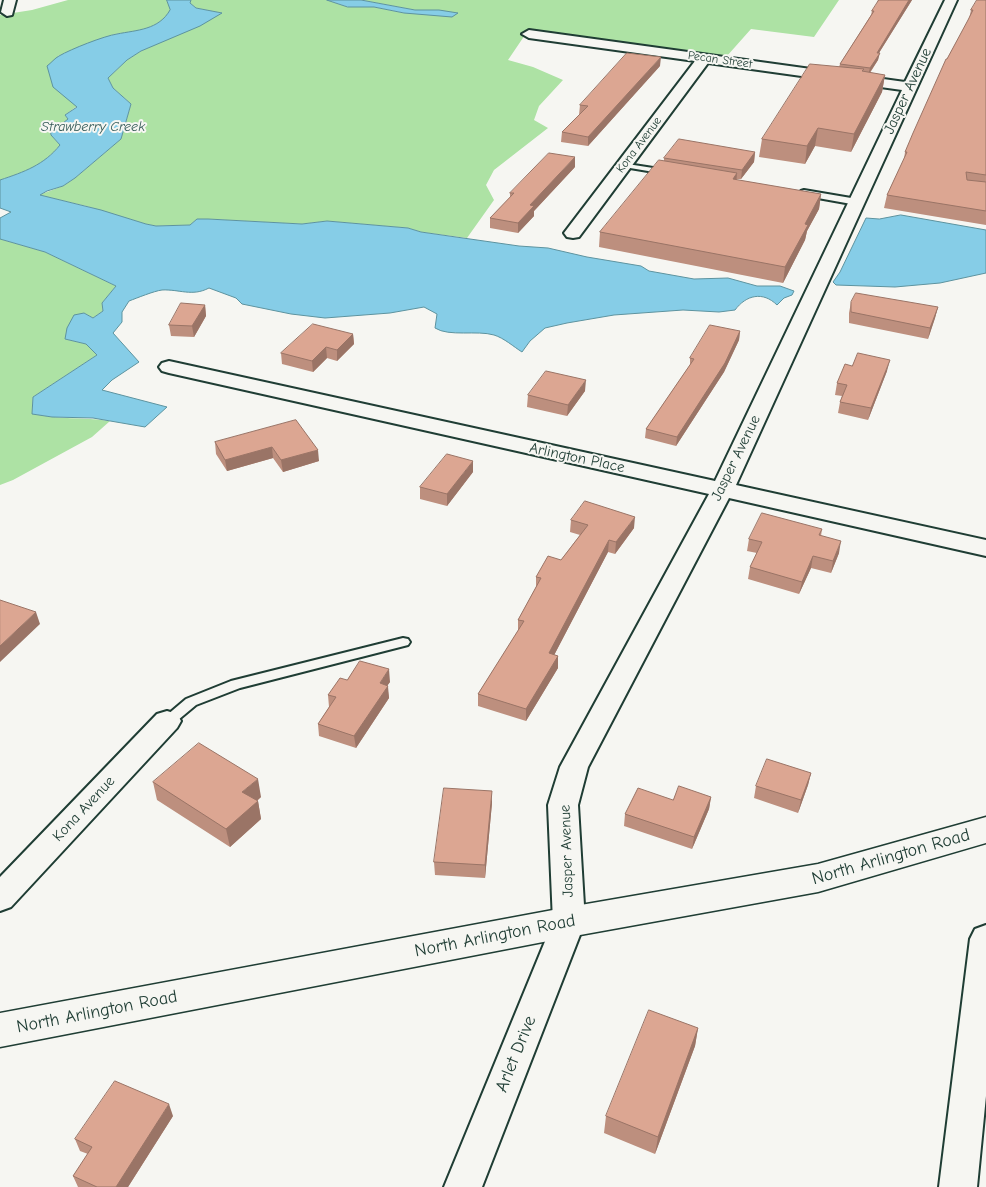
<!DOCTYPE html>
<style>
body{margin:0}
canvas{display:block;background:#f6f6f2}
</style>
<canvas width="986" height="1187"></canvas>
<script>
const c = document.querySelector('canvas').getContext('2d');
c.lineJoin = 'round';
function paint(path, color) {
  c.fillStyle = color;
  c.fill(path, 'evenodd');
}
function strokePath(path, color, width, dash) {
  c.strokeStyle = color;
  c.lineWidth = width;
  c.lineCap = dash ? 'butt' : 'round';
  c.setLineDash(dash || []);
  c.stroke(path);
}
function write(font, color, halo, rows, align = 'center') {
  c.font = font + ' "Comic Neue",sans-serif';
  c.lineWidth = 4;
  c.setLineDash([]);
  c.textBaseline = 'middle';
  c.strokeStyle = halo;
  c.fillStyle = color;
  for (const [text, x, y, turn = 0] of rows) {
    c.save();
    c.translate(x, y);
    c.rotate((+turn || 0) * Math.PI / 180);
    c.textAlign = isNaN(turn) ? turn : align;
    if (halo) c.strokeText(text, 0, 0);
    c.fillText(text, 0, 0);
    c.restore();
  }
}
paint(new Path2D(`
 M68,0H167L171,10L165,19L149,28L131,33L115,34L58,56L73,102L77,106L65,115L68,119L63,123L50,127L51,135L60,145C43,166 25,172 0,180V15L32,10Z
 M191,0H327L348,7H374L404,13L439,10H415L361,0H839L814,37L751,29L727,56L529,29L508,60L533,67L563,80L539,106L534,120L548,128L494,170L486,185L494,200L467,238L421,232L408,228L327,221L302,224L208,219H197L190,225L156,226L146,224L86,206L39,195L63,186L75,178L121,139L131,104L113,88L108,78L127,60L141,51L221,13L196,8L190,3Z
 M0,239L45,252L116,286L102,303L103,311L93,318L84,313L65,339L86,344L97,355L33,397L32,413C57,420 84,417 110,421L92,437L13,480L0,485Z`), '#ade2a4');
const water = new Path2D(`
 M167,0H191L190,3L196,8L222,13L200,26L141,51L127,60L108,78L113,88L131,104L121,139L75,178L63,186L47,191L40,195L101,210L146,224L156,226L190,225L197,219H208L302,224L327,221L408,228L421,232L519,246L548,248L587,257L641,266L649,271L694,279L728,278L757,286H780L794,291L792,295L784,298L777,305C763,291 746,295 735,310L719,312L683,310L614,315L567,323L545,328L530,341L522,352C514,347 504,338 494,335C477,330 449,337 435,328L437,314L424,307L390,313L325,318L291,314L242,304L236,298L209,288C192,297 179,289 162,290C154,291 137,298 129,301L122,312V322L113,333L139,362L112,380L102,390L167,407L145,427L93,418L52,417L32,414L33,397L97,355L86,344L65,339L67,328L74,315L84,313L93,318L103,311L102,303L116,286L45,252L0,239V218L11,212L0,208V180C24,172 44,165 60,145L51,135L50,127L63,123L68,119L65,115L77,107L53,87L47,66C51,63 55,58 59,56C71,49 104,36 117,34C137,30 159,30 170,10Z
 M327,0H361L415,10H439L458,13L452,17L404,13L374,7H348Z
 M901,215L986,230V273L940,283L895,287L836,285L833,282L840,272L866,218L879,219Z`);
paint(water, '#86cde7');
strokePath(water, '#5d939f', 1);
const lane = new Path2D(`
 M621,163L666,170L670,172L666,174L624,167L620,165Z
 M804,190L857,199L861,202L857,205L801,195V191Z
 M403,638L408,639L410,642L408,645L240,688L196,705L172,725H162L160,721L186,699L231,681Z`);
const street = new Path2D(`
 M4,0H16L12,15L7,16L1,12Z
 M945,0H957L736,485L986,540V556L729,498L588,767L578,805L585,922L482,1187H444L553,922L548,805L560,767L709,494L169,373L162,371L159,367L162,363L169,361L715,481L902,90L708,63L579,237L573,238L567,237L564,233L695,61L529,38L522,34L529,30L905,82Z
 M167,711L177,714L181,721L177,728L11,907L0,911V877L157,714Z
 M986,925V1096L977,1187H939L970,939L975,929Z`);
const secondary = new Path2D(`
 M986,817V843L818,892L569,937L0,1047V1013L569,907L818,864Z`);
strokePath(lane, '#1f3d34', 4);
strokePath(street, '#1f3d34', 4);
strokePath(secondary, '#1f3d34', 3);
paint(lane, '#f6f6f2');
paint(street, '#f6f6f2');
paint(secondary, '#f6f6f2');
paint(new Path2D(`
 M878,0H912L879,53L878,60L870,73L885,75L882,92L851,152L815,146L805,164L759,157L762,139L839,67L840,64L871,15L872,11L877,4Z
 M986,0V225L884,208L887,195L904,159L905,152L947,59L969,19L971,10Z
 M660,66L588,146L561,142L562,132L579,115L580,105Z
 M755,152L754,162L741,179H737V180L821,194L819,209L807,231L805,240L783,283L599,247L600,232L664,161V158Z
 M575,167L534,211V216L518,233L490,228V218L510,198V193Z
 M851,302L938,307L935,318L928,339L849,323V313Z
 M205,305L206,316L194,337L171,336L169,325Z
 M740,331L739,340L724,372L676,446L645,438L646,429L690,365V358Z
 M353,334L354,344L337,361L327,358L313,372L282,364L281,353Z
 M852,366L887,371L868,420L838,413L840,402L842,396L835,395L837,383Z
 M585,391L567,416L527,407L528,395Z
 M296,420L319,461L283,472L273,458L227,471L216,454L215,442Z
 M473,472L447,506L420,499V487Z
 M571,520L634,528L615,554L608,552L554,655L558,656V668L526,721L478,706V694L518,631V620L536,587V577L561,560L580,535L570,532Z
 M822,529L821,536L839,553L831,573L811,568L799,594L748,579L750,567L757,553L747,551L749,539Z
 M347,680L390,682L387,685L389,698L356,748L319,736L318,724L329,707L328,695Z
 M811,773L808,785L798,813L754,798L756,786Z
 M153,782L261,797L257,801H258L261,819L230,847L157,800Z
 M711,797L709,809L692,849L624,826L625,814L673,800Z
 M492,803L485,878L435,875L434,862Z
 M698,1028L695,1046L655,1154L604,1133L606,1116Z
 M173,1116L128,1187H78L73,1176L88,1154L80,1151L75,1139Z`), '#bd8f7e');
paint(new Path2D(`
 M909,0H912L877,56L880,53L878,60L868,75L870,68L877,53Z
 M661,57L660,66L588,146V137Z
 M885,75L882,92L851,152L854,134Z
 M818,128L815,146L805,164L807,146Z
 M755,152L754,162L741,179L742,170Z
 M575,157V167L534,211V216L518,233V223L530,205Z
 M737,173L736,187L733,179Z
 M821,194L819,209L807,231L805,240L783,283L785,267L805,224Z
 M205,305L206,316L194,337L192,326Z
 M938,307L935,318L928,339L930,328Z
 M740,331L739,340L724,372L676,446L677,437Z
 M353,334L354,344L337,361V350Z
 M326,347L327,358L313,372L312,361Z
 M890,360L887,371L868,420L871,408Z
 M586,380L585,391L567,416L568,405Z
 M272,447L273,458L227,471L225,460Z
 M318,450L319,461L283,472L281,460Z
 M473,461V472L447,506V494Z
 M635,517L634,528L615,554L616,542Z
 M609,540L608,552L549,665V653Z
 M841,541L839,553L831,573L833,561Z
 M813,556L811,568L799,594L802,582Z
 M36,612L40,624L0,662V646Z
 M558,656V668L526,721V709Z
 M389,669L390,682L381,695L380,683Z
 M388,686L389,698L356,748L354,736Z
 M811,773L808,785L798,813L801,800Z
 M258,779L261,797L246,810L242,792Z
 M492,791V803L485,878V865Z
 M711,797L709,809L692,849L694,837Z
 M258,801L261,819L230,847L226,829Z
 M698,1028L695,1046L655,1154L658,1137Z
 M169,1104L173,1116L128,1187H116Z`), '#9a7466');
const building = new Path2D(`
 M879,0H909L877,53H880L870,68L840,64L874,11H872Z
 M977,0H986V175L966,172L967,180L986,182V211L887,195L907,152H905L913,133L946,59H947L968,20L973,10H971Z
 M627,53L661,57L588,137L562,132L588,106L580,105Z
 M810,64L864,69L862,71L885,75L854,134L818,128L807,146L762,139Z
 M679,139L755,152L742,170L664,158Z
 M549,153L575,157L530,205L534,206L518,223L490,218L514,193H510Z
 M659,160L737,173L733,179L821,194L805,224L808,225L785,267L600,232Z
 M856,293L938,307L930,328L851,312V302Z
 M181,303L205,305L192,326L169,325Z
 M313,324L353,334L337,350L326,347L312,361L281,353Z
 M710,325L740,331L725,363L677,437L646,429L694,359L690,358Z
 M858,353L890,360L871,408L840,402L847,385L837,383L845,364L852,366Z
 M546,371L586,380L568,405L528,395Z
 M296,420L318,450L281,460L272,447L225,460L215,442Z
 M447,454L473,461L447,494L420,487Z
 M585,501L635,517L616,542L609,540L549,653L558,656L526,709L478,694L524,621L518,620L541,578L536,577L548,556L561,560L588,525L571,520Z
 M762,513L822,529L819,535L841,541L833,561L813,556L802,582L750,567L762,542L749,539Z
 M0,600L36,612L0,646Z
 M360,661L389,669L380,683L388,686L354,736L318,724L336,697L328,695L340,678L347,680Z
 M199,743L258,779L242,792L258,801L226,829L153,782Z
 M767,759L811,773L801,800L756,786Z
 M679,786L711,797L694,837L625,814L638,788L673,800Z
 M444,788L492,791L485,865L434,862Z
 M649,1010L698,1028L658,1137L606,1116Z
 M115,1081L169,1104L116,1187H97L73,1176L92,1147L75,1139Z`);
paint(building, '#dca692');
strokePath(building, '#9a7466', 1);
write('12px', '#1f3d34', '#f6f6f2', [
 ["Pecan Street",720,60,8],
 ["Kona Avenue",639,145,-53]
]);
write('italic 14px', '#345a58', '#f6f6f2', [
 ["Strawberry Creek",93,127]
]);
write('15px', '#1f3d34', '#f6f6f2', [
 ["Jasper Avenue",908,91,-65],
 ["Arlington Place",577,458,12],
 ["Jasper Avenue",736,458,-64],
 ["Kona Avenue",84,809,-47],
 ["Jasper Avenue",567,851,-92]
]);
write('18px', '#1f3d34', '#f6f6f2', [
 ["North Arlington Road",891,857,-16],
 ["North Arlington Road",495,936,-11],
 ["North Arlington Road",97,1012,-11],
 ["Arlet Drive",516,1054,-68]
]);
</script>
